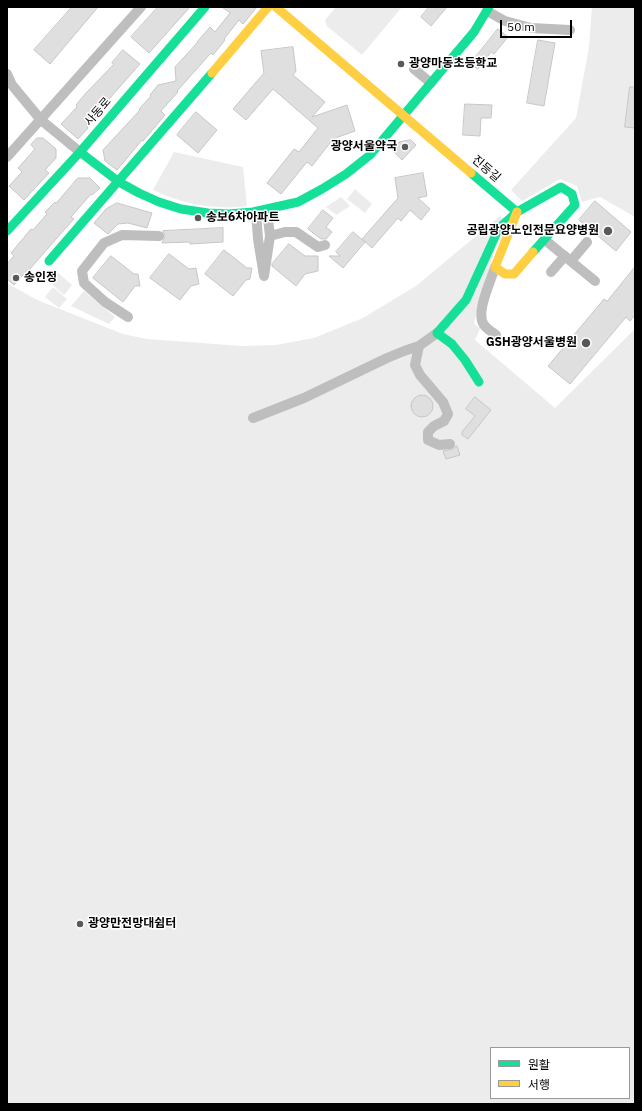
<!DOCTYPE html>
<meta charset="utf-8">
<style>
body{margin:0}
#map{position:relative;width:642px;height:1111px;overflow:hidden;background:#fff;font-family:"IBM Plex Sans","Noto Sans KR",sans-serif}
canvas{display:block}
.frame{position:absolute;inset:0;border:8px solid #000;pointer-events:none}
.legend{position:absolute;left:490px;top:1047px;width:140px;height:52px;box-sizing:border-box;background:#fff;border:1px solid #999;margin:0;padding:5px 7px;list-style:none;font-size:12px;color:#000}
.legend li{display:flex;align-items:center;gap:8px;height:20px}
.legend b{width:20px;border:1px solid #999}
.scale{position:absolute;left:500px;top:20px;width:72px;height:18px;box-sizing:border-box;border:2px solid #000;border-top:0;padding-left:5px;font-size:12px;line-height:14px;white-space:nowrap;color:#000;-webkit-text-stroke:3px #fff;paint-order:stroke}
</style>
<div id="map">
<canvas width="642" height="1111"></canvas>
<div class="frame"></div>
<ul class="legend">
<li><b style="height:5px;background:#16e098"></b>원활</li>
<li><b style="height:5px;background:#ffcf43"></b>서행</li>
</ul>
<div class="scale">50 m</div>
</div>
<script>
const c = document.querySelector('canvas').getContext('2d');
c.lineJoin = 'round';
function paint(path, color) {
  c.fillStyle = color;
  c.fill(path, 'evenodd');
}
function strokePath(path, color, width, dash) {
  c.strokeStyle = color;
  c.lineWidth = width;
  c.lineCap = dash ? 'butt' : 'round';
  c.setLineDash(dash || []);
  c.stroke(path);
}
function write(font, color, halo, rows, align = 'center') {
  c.font = font + ' "IBM Plex Sans","Noto Sans KR",sans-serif';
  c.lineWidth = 3;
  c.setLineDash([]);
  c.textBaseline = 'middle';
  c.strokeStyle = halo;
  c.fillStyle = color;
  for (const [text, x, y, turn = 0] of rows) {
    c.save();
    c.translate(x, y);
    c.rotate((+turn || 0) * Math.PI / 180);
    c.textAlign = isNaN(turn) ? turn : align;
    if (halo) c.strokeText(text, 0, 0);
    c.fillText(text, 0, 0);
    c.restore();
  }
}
paint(new Path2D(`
 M336,7H402L362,55L327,26L325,20Z
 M592,7H635V217L600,197L582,202L577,186L560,179L522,201L511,190L576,118L589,47Z
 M174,152L243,167L247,206C238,207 228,208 219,207C196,206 174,200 153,190Z
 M355,189L372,204L365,213L347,199Z
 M341,197L350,206L336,215L326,207Z
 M500,216L503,219L474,323L480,329L475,340L555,408L635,329V1104H7V283L37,300L123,334L147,339L242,346L276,345L314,338L363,318L416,286ZM491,1048H629V1098H491Z
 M56,271L72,285L64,295L48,281Z
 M53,287L67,299L59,308L45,297Z
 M84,291L115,317L109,324L71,306Z`), '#ececec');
const building = new Path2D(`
 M72,7H98L50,64L34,50Z
 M158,7H190L149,53L131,37Z
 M222,7H257L243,24L239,20L224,39L225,40L213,55L211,53L177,91L178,92L161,111L165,115L143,141L142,140L117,170L105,161L103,150L140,110L139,109L151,96L150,95L158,85L176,81L175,67L198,42H197L210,27L215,32L230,13Z
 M429,7H447L431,26L421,17Z
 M498,29L508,37L494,54L491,52L478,69L470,64Z
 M538,40L555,43L544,106L527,103Z
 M293,47L296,71L293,75L325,102L312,117L347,105L355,131L333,139L312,166L307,162L281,194L267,183L294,149L299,152L318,128L273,89L246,120L233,109L264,73L261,51Z
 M123,50L140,64L102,107L104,109L87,127L88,128L78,139L61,124L77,107L76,105L86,93L114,64L112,63Z
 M630,87H635V128L625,127Z
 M465,104L492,105L491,118H481L480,136L463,135Z
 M196,112L217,130L198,153L177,135Z
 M37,138H43L56,149V158L45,170L49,173L24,200L9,186L22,172L18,168L35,149L31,145Z
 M411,140L416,145L402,160L392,150L399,142Z
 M423,173L427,196L418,198L430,209L421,220L410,210L401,221L398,218L372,248L362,239L398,198L395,178Z
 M78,178H90L100,188L92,195L91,194L71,217L74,219L64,230L29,270L28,269L14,285L7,279V264L14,256L11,253L31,229L33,230L47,214L45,212L55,202L56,203Z
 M595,201L631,232L616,251L579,220Z
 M117,203L152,213L147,228L128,223L118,224L108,234L94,223L106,209Z
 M323,210L333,218L326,227L332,232L326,239H321L308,229Z
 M223,228V242L190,244V242L162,243L165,236L163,231Z
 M353,232L365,242L343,268L329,256H340L336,252Z
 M289,244L305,256H318V271L305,274L296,286L272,266V264Z
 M224,250L247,268H252L250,279L246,280L233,296L205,274Z
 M169,254L189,269L196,268L199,284L191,286L180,300L150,278Z
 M111,256L134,274H138L140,286H135L123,302L93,278Z
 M635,267V315L630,321L626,317L570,384L548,366L604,299L607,301Z
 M411 406a11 11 0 1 1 22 0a11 11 0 1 1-22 0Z
 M475,397L491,410L468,439L462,435V432L475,416L466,409Z
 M456,446H457L460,455L446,459L443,451L453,449Z`);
paint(building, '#dfdfdf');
strokePath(building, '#c7c7c7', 1);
strokePath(new Path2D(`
 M487,11L505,21L531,28L570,30
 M414,69L431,83
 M7,74L12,85L41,120L80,152
 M7,157L141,7
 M256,212L258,239L264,276L270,236L267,210
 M270,236L285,232H296L318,247L325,245
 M545,240L595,281
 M571,261L587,242
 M495,267C491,281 475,313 484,325C487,329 492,332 496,335
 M551,272L565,256
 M128,317L105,302L84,283L82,271L104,243L122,235L159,236
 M419,346L415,365L420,375L443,402L448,414L444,421L434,426L428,432V440L439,445L450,444
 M253,418L304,398L387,358L404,351L419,346L437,333`), '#bebebe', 10);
strokePath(new Path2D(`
 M80,152L119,182L139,193L159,202L181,209L208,213L228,214L253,212L298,202L322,189L346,174L370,155L474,32L489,7
 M471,173L517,212
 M7,231L80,152L205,7
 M49,261L212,73
 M479,382L465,360L452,344L437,333L466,300L499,228L517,212L561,187L572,194L575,205L533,252`), '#16e098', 9);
strokePath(new Path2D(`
 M276,7L471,173
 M212,73L268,7
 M517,212L495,267L505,274H514L533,252`), '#ffcf43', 9);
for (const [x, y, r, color] of [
 [401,64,4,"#595959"],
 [405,147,4,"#595959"],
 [198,218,4,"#595959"],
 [608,231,5,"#595959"],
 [16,278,4,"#595959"],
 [586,343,5,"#595959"],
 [80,924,4,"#595959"]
]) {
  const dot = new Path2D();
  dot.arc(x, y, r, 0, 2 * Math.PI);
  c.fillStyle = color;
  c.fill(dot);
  strokePath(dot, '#fff', 1.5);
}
write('bold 12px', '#000', '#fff', [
 ["광양마동초등학교",409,64],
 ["광양서울약국",397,147,"right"],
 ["송보6차아파트",206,218],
 ["공립광양노인전문요양병원",599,231,"right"],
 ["송인정",24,278],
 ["GSH광양서울병원",577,343,"right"],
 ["광양만전망대쉼터",88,924]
], 'left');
write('12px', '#000', '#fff', [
 ["사동로",98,112,-49],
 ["진등길",486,169,41]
]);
</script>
